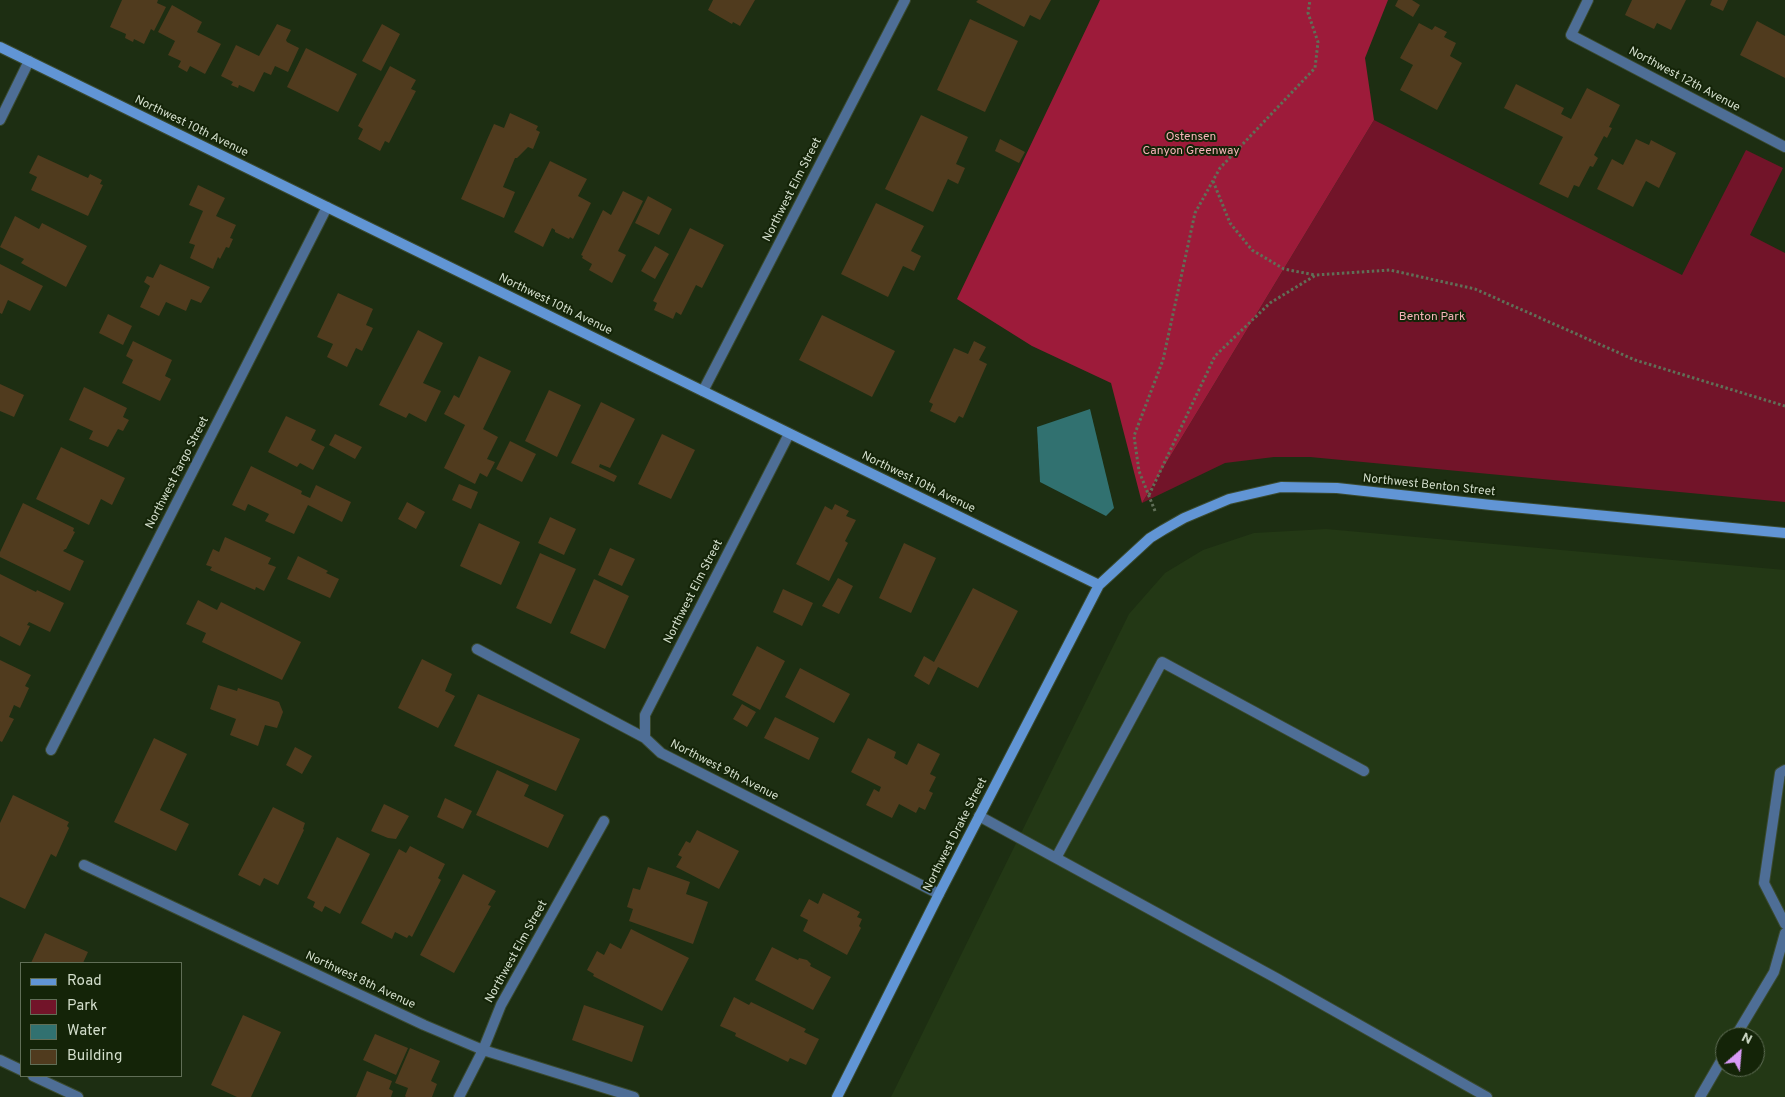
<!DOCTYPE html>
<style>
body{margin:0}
#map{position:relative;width:1785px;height:1097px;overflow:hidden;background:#1d2e12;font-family:Overpass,sans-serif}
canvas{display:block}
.legend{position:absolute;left:20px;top:962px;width:162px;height:115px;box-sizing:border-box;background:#142408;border:1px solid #606e56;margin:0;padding:6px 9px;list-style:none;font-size:15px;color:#d3decc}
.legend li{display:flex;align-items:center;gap:10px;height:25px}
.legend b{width:25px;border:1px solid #606e56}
.north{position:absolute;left:1715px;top:1027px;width:50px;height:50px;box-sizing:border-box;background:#142408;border:1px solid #606e56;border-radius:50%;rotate:27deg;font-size:14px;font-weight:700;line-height:20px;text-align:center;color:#d3decc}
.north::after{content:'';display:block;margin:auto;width:18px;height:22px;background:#d99af7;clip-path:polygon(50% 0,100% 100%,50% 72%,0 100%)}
</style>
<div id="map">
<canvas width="1785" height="1097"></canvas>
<ul class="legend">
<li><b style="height:6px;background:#6195d5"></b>Road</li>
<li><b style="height:14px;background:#721429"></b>Park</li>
<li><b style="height:14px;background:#317170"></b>Water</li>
<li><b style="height:14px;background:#503b1e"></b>Building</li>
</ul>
<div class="north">N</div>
</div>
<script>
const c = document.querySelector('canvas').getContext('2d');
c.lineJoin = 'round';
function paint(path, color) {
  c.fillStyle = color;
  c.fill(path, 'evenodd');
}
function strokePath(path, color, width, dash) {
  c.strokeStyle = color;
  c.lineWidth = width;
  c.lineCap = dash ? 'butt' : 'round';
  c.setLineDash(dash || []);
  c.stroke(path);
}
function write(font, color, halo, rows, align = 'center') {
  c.font = font + ' Overpass,sans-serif';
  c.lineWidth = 4;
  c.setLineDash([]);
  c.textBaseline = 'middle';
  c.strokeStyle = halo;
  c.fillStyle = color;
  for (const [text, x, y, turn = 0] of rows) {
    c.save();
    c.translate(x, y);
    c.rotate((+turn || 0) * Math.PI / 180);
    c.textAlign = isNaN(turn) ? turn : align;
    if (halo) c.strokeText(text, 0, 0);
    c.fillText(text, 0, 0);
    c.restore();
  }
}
paint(new Path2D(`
 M1326,529L1785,570V1097H891L1129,614L1165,573L1203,550L1254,533ZM1725,1037H1755V1067H1725Z`), '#233815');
paint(new Path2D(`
 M1374,120L1682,275L1746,150L1783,168L1750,235L1785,253V502L1310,457H1274L1225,463L1142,503Z`), '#721429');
paint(new Path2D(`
 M1100,0H1388L1365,58L1374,120L1142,503L1111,383L1032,346L957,299Z`), '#9d1b3a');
paint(new Path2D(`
 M1090,409L1114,508L1106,516L1040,482L1037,427Z`), '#317170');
paint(new Path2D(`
 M122,0H158L157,3L166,7L154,31L151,29L144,44L134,39L133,42L125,38L126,34L110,27Z
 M713,0H755L740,26L733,22L732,24L708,10Z
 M978,0H1051L1040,20L1030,15L1024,27L976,2Z
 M1398,0H1412L1420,5L1413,17L1395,6Z
 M1632,0H1686L1671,30L1657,23L1654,29L1625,15Z
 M1712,0H1728L1723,11L1710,5Z
 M172,5L202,22L197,32L221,44L205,74L190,66L187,72L178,67L181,61L168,55L175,41L158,32Z
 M970,19L1018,41L985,112L937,90Z
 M1757,21L1785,36V78L1740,55Z
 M1419,23L1432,30L1435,26L1447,32L1444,37L1456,43L1450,56L1462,63L1437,110L1400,90L1413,65L1400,58Z
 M277,24L291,30L286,40L287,42L299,48L288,72L275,66L271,75L264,72L254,92L239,85L238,88L231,85L233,82L221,76L236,45L259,56Z
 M382,24L400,34L381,71L362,61Z
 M306,48L357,74L338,112L287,87Z
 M390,66L416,80L411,89L416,91L389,143L385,141L380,151L358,139L363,129L358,126Z
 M1516,84L1564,108L1561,114L1571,119L1587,88L1620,105L1609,127L1612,128L1607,138L1604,136L1594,155L1598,158L1593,167L1590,166L1579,187L1574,185L1568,198L1539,184L1563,137L1504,108Z
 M510,113L538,126L536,130L540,132L533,149L528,147L517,158H515L503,187L515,192L504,218L461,199L494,124L504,128Z
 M921,115L968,137L956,164L965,168L958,184L948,179L933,212L885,189Z
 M1000,139L1025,152L1019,163L995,151Z
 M1636,139L1649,145L1651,140L1676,153L1659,188L1646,181L1633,207L1597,189L1612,159L1623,165Z
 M38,155L88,178L90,174L102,180L100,184L103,185L88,216L31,190L37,177L29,173Z
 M550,161L587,179L578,196L591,203L573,239L570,237L569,239L555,232V230L552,228L543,247L514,232Z
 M198,185L225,198L216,216L236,225L230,238L233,239L229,248L226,247L220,259L218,257L213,269L190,258L195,245L189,243L203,211L189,205Z
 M623,191L643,201L618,251L626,255L612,283L589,270L592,264L582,258L583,256L581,255L603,210L611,215Z
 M648,196L672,209L659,235L635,223Z
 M876,203L924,226L911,251L921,256L914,271L903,266L888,297L841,274Z
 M15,216L39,229L42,223L87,246L66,287L21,263L24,259L0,247Z
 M690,228L724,245L702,288L696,285L681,315L676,312L673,319L654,310L657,303L653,301Z
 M655,246L669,254L655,279L641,271Z
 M0,264L43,286L30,311L8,300L2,314L0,313Z
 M160,264L210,287L201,303L191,299L186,311L166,302L159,316L140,307L150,286L144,282L147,276L153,278Z
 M338,293L373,309L366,325L373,328L362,351L356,348L347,367L327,357L333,344L317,337Z
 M108,314L132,326L123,345L99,333Z
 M822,315L895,351L872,397L799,360Z
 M418,330L443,343L423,383L441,391L426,422L409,413L406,418L379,405Z
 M133,341L172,360L165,376L171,379L160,401L122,383L133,360L126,356Z
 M974,341L986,347L979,360L987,364L963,418L959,416L955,423L930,411L933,404L929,402L954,348L968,354Z
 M479,356L511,371L483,429L498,437L487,459L495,462L487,477L480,473L475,484L444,468L465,425L444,414L454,395L459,398Z
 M0,384L24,395L14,417L0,411Z
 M84,387L127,408L123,417L129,420L123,431L118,429L108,447L89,439L93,431L69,420Z
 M549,390L581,405L557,457L525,441Z
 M601,402L635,419L610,468L600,464L599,467L617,476L614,482L571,463Z
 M286,416L316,430L311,440L325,447L313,470L300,463L297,467L268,452Z
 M335,434L362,447L355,459L329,445Z
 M662,434L695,450L671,499L638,484Z
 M510,441L536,454L522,482L496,469Z
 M61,447L125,478L112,505L101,499L89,525L36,499Z
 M251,466L302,491L301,494L310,498L316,485L351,502L342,522L308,505L294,534L265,521L269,514L248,504L245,511L232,505Z
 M459,484L478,492L471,509L452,500Z
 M407,502L425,512L416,529L398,519Z
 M23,503L74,528L73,531L75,532L66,549H65L63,551L84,561L70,591L0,557V552Z
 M835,504L849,511L846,516L856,520L845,541L848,543L829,581L796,564L825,506L832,510Z
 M550,517L576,529L564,555L538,543Z
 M479,523L520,542L501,585L460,566Z
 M225,537L271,558L268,564L276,567L264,591L256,587L255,590L210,570L212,567L206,565L213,549L219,552Z
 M904,543L936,558L911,613L879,598Z
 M610,548L635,559L622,586L598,575Z
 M540,553L576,569L551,624L516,608Z
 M298,556L328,571L326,573L339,579L330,598L287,579Z
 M0,574L36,592L37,590L64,603L50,632L29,622L27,625L30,626L20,646L0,636Z
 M838,578L853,586L839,614L822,606Z
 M594,579L629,596L605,649L570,633Z
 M973,588L1018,611L978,688L938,667L929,685L914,676L924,656L934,662Z
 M783,589L813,603L802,626L773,612Z
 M198,600L217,610L221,602L301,642L282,680L202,642L206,633L186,624Z
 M757,646L785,661L760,710L732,695Z
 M422,659L452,674L445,691L455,696L438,728L398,708Z
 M0,660L31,675L25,686L29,688L20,708L14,705L9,717L14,719L2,742L0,741Z
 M800,668L850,694L834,723L785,697Z
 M218,685L237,691L238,688L279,702L283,712L277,728L265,725L258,746L230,735L236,719L210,709Z
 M478,694L580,739L556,791L454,746Z
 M742,704L756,712L747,727L733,719Z
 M775,717L819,738L809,760L764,738Z
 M154,738L187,754L160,810L189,824L176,851L114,822Z
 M868,738L896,752L894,758L907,765L918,743L940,754L930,774L936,777L929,791L933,793L925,810L919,807L916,813L899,804L892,818L866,805L874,789L879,792L881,787L851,772Z
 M295,747L312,756L302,774L286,765Z
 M497,770L529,785L524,796L564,815L548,848L476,815Z
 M13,795L69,822L67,826L69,828L56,857L51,854L25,909L0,897V823Z
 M445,798L472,811L463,829L437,817Z
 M384,804L409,816L396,839L388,838L371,831Z
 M273,807L305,823L303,829L304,830L278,885L264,878L260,886L238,875Z
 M697,830L739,851L719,889L676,867L682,857L678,855L686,841L690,843Z
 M337,837L370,854L340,914L325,906L322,912L313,907L315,902L307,898Z
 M410,846L445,864L438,878L441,880L412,937L409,935L407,938L395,932L392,939L361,923L399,849L406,853Z
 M648,867L690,882L686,894L708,902L693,944L629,921L633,909L627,907L633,888L640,890Z
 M463,874L496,891L488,905L491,906L454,973L420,955Z
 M823,893L860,912L857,917L862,919L859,926L861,928L847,955L803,931L808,920L800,916L809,899L818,904Z
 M631,929L689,958L662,1011L593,976L594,974L587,970L597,951L604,955L610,943L621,949Z
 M45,933L88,952L83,963H31Z
 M772,947L798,960L799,958L807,960L811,964L810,966L831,977L813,1010L755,980Z
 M734,997L749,1005L751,1002L806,1029L804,1032L819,1039L806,1065L790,1058L788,1062L735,1036L736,1033L720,1026Z
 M584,1005L644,1026L632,1062L572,1040Z
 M243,1015L281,1032L251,1097H237L211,1085Z
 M375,1034L408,1048L396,1075L363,1060Z
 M410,1048L440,1061L431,1081L437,1084L432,1097H406L405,1096L408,1088L395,1083Z
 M367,1071L392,1081L389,1089L393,1091L391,1097H356Z`), '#503b1e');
const lane = new Path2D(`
 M1785,770L1780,773L1764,883L1785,924
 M979,816L1056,858L1162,662L1364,771
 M1056,858L1276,978L1487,1097
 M1735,1037L1774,972L1785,933
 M1700,1097L1725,1054`);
const street = new Path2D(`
 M1588,0L1571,35L1785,147
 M0,120L29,61
 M703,391L905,0
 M477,649L645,738L661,753L939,894
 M645,738V715L789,434
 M51,750L327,207
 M84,865L424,1025L483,1050L634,1097
 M0,1060L21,1070
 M33,1076L78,1097
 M459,1097L483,1050L501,1005L604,821`);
const secondary = new Path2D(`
 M0,47L1099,585
 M837,1097L939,894L1099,585L1150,538L1163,530L1184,518L1229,499L1281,487L1337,488L1491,505L1785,533`);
strokePath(lane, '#3a4a30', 12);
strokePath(street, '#3a4a30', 12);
strokePath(secondary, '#3a4a30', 12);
strokePath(new Path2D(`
 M1213,181L1230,223L1252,250L1284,269L1315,275
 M1149,495L1215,356L1270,303L1316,275L1390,270L1475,289L1635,360L1785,406
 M1155,511L1139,471L1134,436L1163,360L1195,213L1220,168L1315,68L1318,42L1308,13L1310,0`), '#606f57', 3, [2.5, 2.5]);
strokePath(lane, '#4e6e96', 10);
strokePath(street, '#4e6e96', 10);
strokePath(secondary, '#6195d5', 10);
write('12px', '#d3decc', '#142408', [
 ["Northwest 12th Avenue",1684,80,28],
 ["Northwest 10th Avenue",191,127,26],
 ["Northwest Elm Street",793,190,-63],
 ["Northwest 10th Avenue",555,305,26],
 ["Northwest Fargo Street",178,473,-63],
 ["Northwest 10th Avenue",918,483,26],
 ["Northwest Benton Street",1429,486,6],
 ["Northwest Elm Street",694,592,-63],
 ["Northwest 9th Avenue",724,771,27],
 ["Northwest Drake Street",956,835,-63],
 ["Northwest Elm Street",517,952,-61],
 ["Northwest 8th Avenue",360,981,25]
]);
write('12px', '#f5b3b8', '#142408', [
 ["Ostensen",1191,138],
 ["Canyon Greenway",1191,152],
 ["Benton Park",1432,318]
]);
</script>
